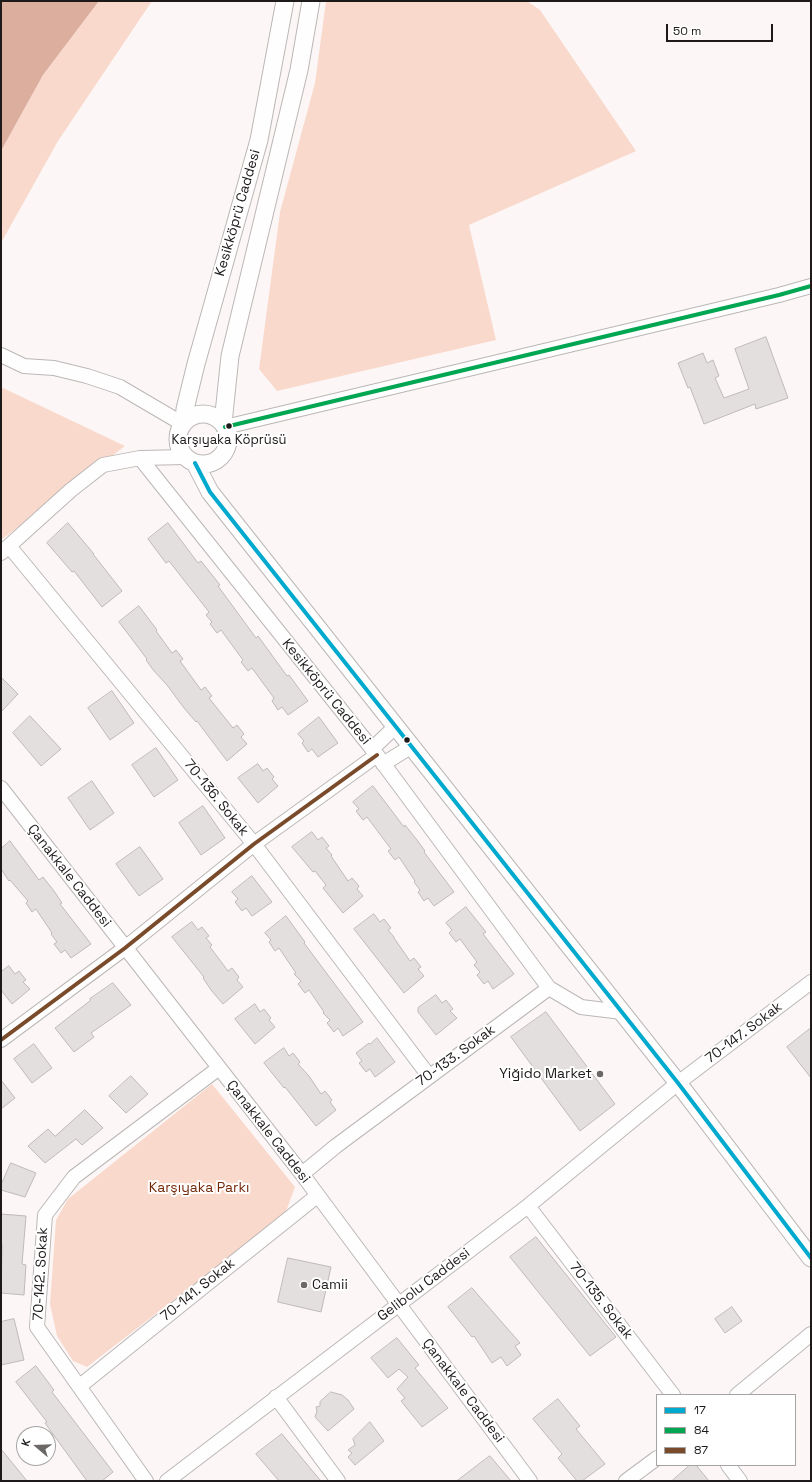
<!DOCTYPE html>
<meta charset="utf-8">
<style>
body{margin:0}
#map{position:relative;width:812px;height:1482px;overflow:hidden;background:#fcf7f6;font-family:"Space Grotesk",sans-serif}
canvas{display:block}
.frame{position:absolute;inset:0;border:2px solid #1d1a19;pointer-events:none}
.legend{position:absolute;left:656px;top:1394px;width:140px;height:72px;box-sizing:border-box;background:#fff;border:1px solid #a5a3a3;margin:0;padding:5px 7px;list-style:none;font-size:12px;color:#1d1a19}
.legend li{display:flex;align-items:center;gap:8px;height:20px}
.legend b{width:20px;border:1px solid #a5a3a3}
.north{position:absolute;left:16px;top:1426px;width:40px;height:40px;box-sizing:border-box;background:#fff;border:1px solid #a5a3a3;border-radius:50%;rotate:289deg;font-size:11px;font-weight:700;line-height:16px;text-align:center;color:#1d1a19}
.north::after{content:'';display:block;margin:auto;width:14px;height:18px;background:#6b6766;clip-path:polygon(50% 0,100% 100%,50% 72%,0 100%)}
.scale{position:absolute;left:666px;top:24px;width:107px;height:18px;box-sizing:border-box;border:2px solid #1d1a19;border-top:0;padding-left:5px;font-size:12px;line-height:14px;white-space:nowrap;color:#1d1a19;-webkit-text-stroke:3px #fff;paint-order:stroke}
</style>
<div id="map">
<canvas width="812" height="1482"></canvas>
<div class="frame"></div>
<ul class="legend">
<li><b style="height:5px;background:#00a9ce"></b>17</li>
<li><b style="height:5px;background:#00a651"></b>84</li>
<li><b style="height:5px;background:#7a4b2a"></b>87</li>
</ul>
<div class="north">K</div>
<div class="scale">50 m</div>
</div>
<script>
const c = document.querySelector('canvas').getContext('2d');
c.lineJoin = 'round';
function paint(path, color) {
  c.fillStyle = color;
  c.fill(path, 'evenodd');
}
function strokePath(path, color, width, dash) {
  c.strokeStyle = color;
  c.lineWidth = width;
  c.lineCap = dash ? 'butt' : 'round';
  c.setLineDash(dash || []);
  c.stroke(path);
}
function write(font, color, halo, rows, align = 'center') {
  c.font = font + ' "Space Grotesk",sans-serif';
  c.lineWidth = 4;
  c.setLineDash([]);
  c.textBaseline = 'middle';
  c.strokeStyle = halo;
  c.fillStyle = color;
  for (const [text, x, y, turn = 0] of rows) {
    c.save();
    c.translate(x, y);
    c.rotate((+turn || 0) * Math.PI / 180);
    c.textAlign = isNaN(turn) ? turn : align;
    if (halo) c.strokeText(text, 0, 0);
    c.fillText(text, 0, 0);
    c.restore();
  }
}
paint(new Path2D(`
 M99,1H152L58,141L1,243V151L43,75Z
 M326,1H527L540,10L636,151L469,225L496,340L277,391L259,369L280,212L315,83Z
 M1,387L125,446L1,540Z
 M212,1084L295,1187L285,1214L87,1367L73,1361L57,1336L50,1304L56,1220L68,1199Z`), '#fad9cd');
paint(new Path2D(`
 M1,1H99L43,75L1,151Z`), '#dbae9e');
const building = new Path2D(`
 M766,337L788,398L756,409L755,404L704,424L690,387L688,388L678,363L703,353L707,363L713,360L719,376L715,378L724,398L749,389L735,349Z
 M68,523L94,554H93L122,591L102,607L74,571L72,572L47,543Z
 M168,523L198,563L201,561L220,585L218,586L256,638L258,636L287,676L289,675L308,701L288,715L282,707L278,710L272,701L274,698L252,668L248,671L241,662L243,660L221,630L217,633L210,624L212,622L206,615L209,612L169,561L166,563L148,539Z
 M139,606L157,630L156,631L172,653L176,650L183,659L180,661L201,690L205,687L212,696L209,698L233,728L237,725L244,734L241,737L247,744L227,761L197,721L196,722L184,708L167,685L154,671L146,660L147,659L119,622Z
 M1,677L18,694L1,712Z
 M112,691L134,723L110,740L88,708Z
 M30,716L61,749L41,766L13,733Z
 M319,717L338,743L318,757L312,749L308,752L302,743L304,741L298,734Z
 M156,748L178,780L154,797L132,765Z
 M258,764L263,771L267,768L274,777L272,779L278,786L258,803L238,778Z
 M92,781L114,813L90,830L68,798Z
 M373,786L404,827L405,825L417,840L425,851L424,852L454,892L434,906L428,898L424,901L418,892L420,890L414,882L415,881L399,857L395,860L388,851L391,849L367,817L363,820L356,811L359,809L353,802Z
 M203,806L225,838L201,855L179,823Z
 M312,832L318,840L322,837L329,846L326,848L332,855L331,856L348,881L352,878L359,886L357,889L363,896L343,913L323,888L326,885L315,871L313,872L292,847Z
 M10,841L39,880L43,877L54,891L62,903L60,904L91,944L71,958L65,950L61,953L54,944L57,942L51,934L52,933L36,909L32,912L26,903L28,901L10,880L9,881L1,869V849Z
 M140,847L163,879L139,896L116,864Z
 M252,876L272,902L252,916L246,908L242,911L235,902L238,899L232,892Z
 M466,907L486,932L483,934L514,974L493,989L488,981L484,984L477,975L480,972L474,965L477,962L460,939L456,942L449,933L452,930L446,923Z
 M374,914L380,922L384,919L391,928L388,930L394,937V938L410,961L414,958L421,967L418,969L424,976L404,993L354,929Z
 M286,916L305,942L304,943L363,1022L343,1036L338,1028L334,1032L327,1023L330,1020L323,1013L324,1012L309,990L305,993L298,984L301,981L294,974L296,973L279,948L275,951L269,942L271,940L265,933Z
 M192,922L198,930L202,927L209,936L206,938L212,945L210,947L228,971L232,968L239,977L237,980L243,987L223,1004L211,990L203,978L204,977L172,937Z
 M9,966L15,974L19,971L26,980L23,982L30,989L12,1004L1,990V972Z
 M113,983L131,1005L91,1033L94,1037L74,1052L55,1028L91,1000L90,999Z
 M436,995L442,1003L446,1000L453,1009L450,1011L457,1018L436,1035L418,1012V1008Z
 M255,1004L260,1012L264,1009L271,1018L269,1020L275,1027L255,1044L235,1019Z
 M546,1012L615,1104L580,1131L511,1037Z
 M811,1028V1078L787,1047Z
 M377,1038L395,1062L375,1077L370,1069L366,1072L359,1063L362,1061L356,1053L369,1043L370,1044Z
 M34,1044L52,1068L32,1083L14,1059Z
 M284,1048L289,1056L293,1053L300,1062L298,1064L309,1076L321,1094L325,1091L332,1100L330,1102L336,1110L316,1126L285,1087L284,1088L264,1063Z
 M131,1076L148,1094L126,1113L109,1096Z
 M1,1080L15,1098L1,1109Z
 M85,1110L103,1128L82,1145L76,1139L45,1163L28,1146L48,1129L55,1136Z
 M11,1163L36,1173L25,1197L1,1190V1185Z
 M1,1214L26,1216L22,1264L26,1265L24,1295L1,1293L2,1245H1Z
 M536,1237L616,1337L590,1356L510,1257Z
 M288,1258L331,1267L321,1312L278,1302Z
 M472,1288L520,1343L515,1346L521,1355L507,1366L501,1357L492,1363L474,1336L472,1337L448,1307Z
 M732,1307L742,1321L725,1333L715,1319Z
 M14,1319L24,1360L1,1365V1322Z
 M397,1338L419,1365L415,1368L448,1408L422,1427L401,1401L405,1398L397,1389L408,1377L399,1369L388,1378L371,1358Z
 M36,1366L54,1390L52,1392L113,1472L102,1481H87L45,1423L47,1422L16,1382Z
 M331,1392L342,1395L348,1400L354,1409L328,1431L315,1417L317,1411L316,1407L320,1406V1402Z
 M558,1399L580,1426L576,1429L605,1464L582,1481H577L558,1458L562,1454L533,1419Z
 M370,1422L384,1441L355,1465L348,1457L352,1453L348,1450L355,1445L353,1439Z
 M282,1434L310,1468L321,1481H279L256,1454Z
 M1,1449L27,1481H1Z
 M490,1456L511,1481H457Z
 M690,1465H696L709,1481H672Z`);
paint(building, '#e3dfde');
strokePath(building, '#bebaba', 1);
const minor = new Path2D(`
 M1,355L24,366L54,368L87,376L120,387L183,424
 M225,427L779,295L811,286
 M140,458L377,755L549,988
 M9,546L254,844L429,1076
 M1,553L71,490L103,465L140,458L186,457
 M372,749L396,726
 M383,764L412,746
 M1,788L302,1174L530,1481
 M1,1040L125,948L254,844L377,755
 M302,1174L336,1146L549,988L581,1007L622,1012
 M528,1206L673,1395
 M80,1386L203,1287L317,1196
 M737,1395L811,1334
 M276,1397L338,1481
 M728,1465L740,1481
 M146,1481L37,1327L45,1215L74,1177L219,1068
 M167,1481L528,1206L678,1083L811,982
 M626,1481L657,1458`);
const tertiary = new Path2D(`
 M178 439a25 25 0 1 1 50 0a25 25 0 1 1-50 0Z
 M184,423L185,409L196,364L259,140L285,1
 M223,423L230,356L299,70L311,1
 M195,463L210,492L678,1083L811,1258`);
strokePath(minor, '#bbb7b6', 16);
strokePath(tertiary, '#bbb7b6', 19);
strokePath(minor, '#fffefe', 14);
strokePath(tertiary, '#fffefe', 17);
strokePath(new Path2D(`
 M195,463L210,492L678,1083L811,1258`), '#00a9ce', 4);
strokePath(new Path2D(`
 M225,427L779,295L811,286`), '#00a651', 4);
strokePath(new Path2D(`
 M1,1040L125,948L254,844L377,755`), '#7a4b2a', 4);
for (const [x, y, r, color] of [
 [229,426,3.5,"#1d1a19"],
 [407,740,3.5,"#1d1a19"],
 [600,1074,4,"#6b6766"],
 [304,1285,4,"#6b6766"]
]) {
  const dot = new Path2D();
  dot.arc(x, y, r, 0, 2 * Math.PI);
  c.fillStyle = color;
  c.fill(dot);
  strokePath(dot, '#fff', 1.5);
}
write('13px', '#1d1a19', '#fff', [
 ["Karşıyaka Köprüsü",229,440]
]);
write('14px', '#1d1a19', '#fff', [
 ["Kesikköprü Caddesi",238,213,-74],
 ["Kesikköprü Caddesi",326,692,51],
 ["70-136. Sokak",216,798,51],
 ["Çanakkale Caddesi",69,876,52],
 ["70-147. Sokak",744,1033,-37],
 ["70-133. Sokak",456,1056,-36],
 ["Çanakkale Caddesi",268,1132,52],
 ["70-142. Sokak",41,1274,-87],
 ["Gelibolu Caddesi",424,1285,-37],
 ["70-141. Sokak",198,1290,-39],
 ["70-135. Sokak",601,1301,52],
 ["Çanakkale Caddesi",463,1391,53]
]);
write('14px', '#1d1a19', '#fff', [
 ["Yiğido Market",592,1074],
 ["Camii",312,1285,"left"]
], 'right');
write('14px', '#742909', '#fff', [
 ["Karşıyaka Parkı",199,1188]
]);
</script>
